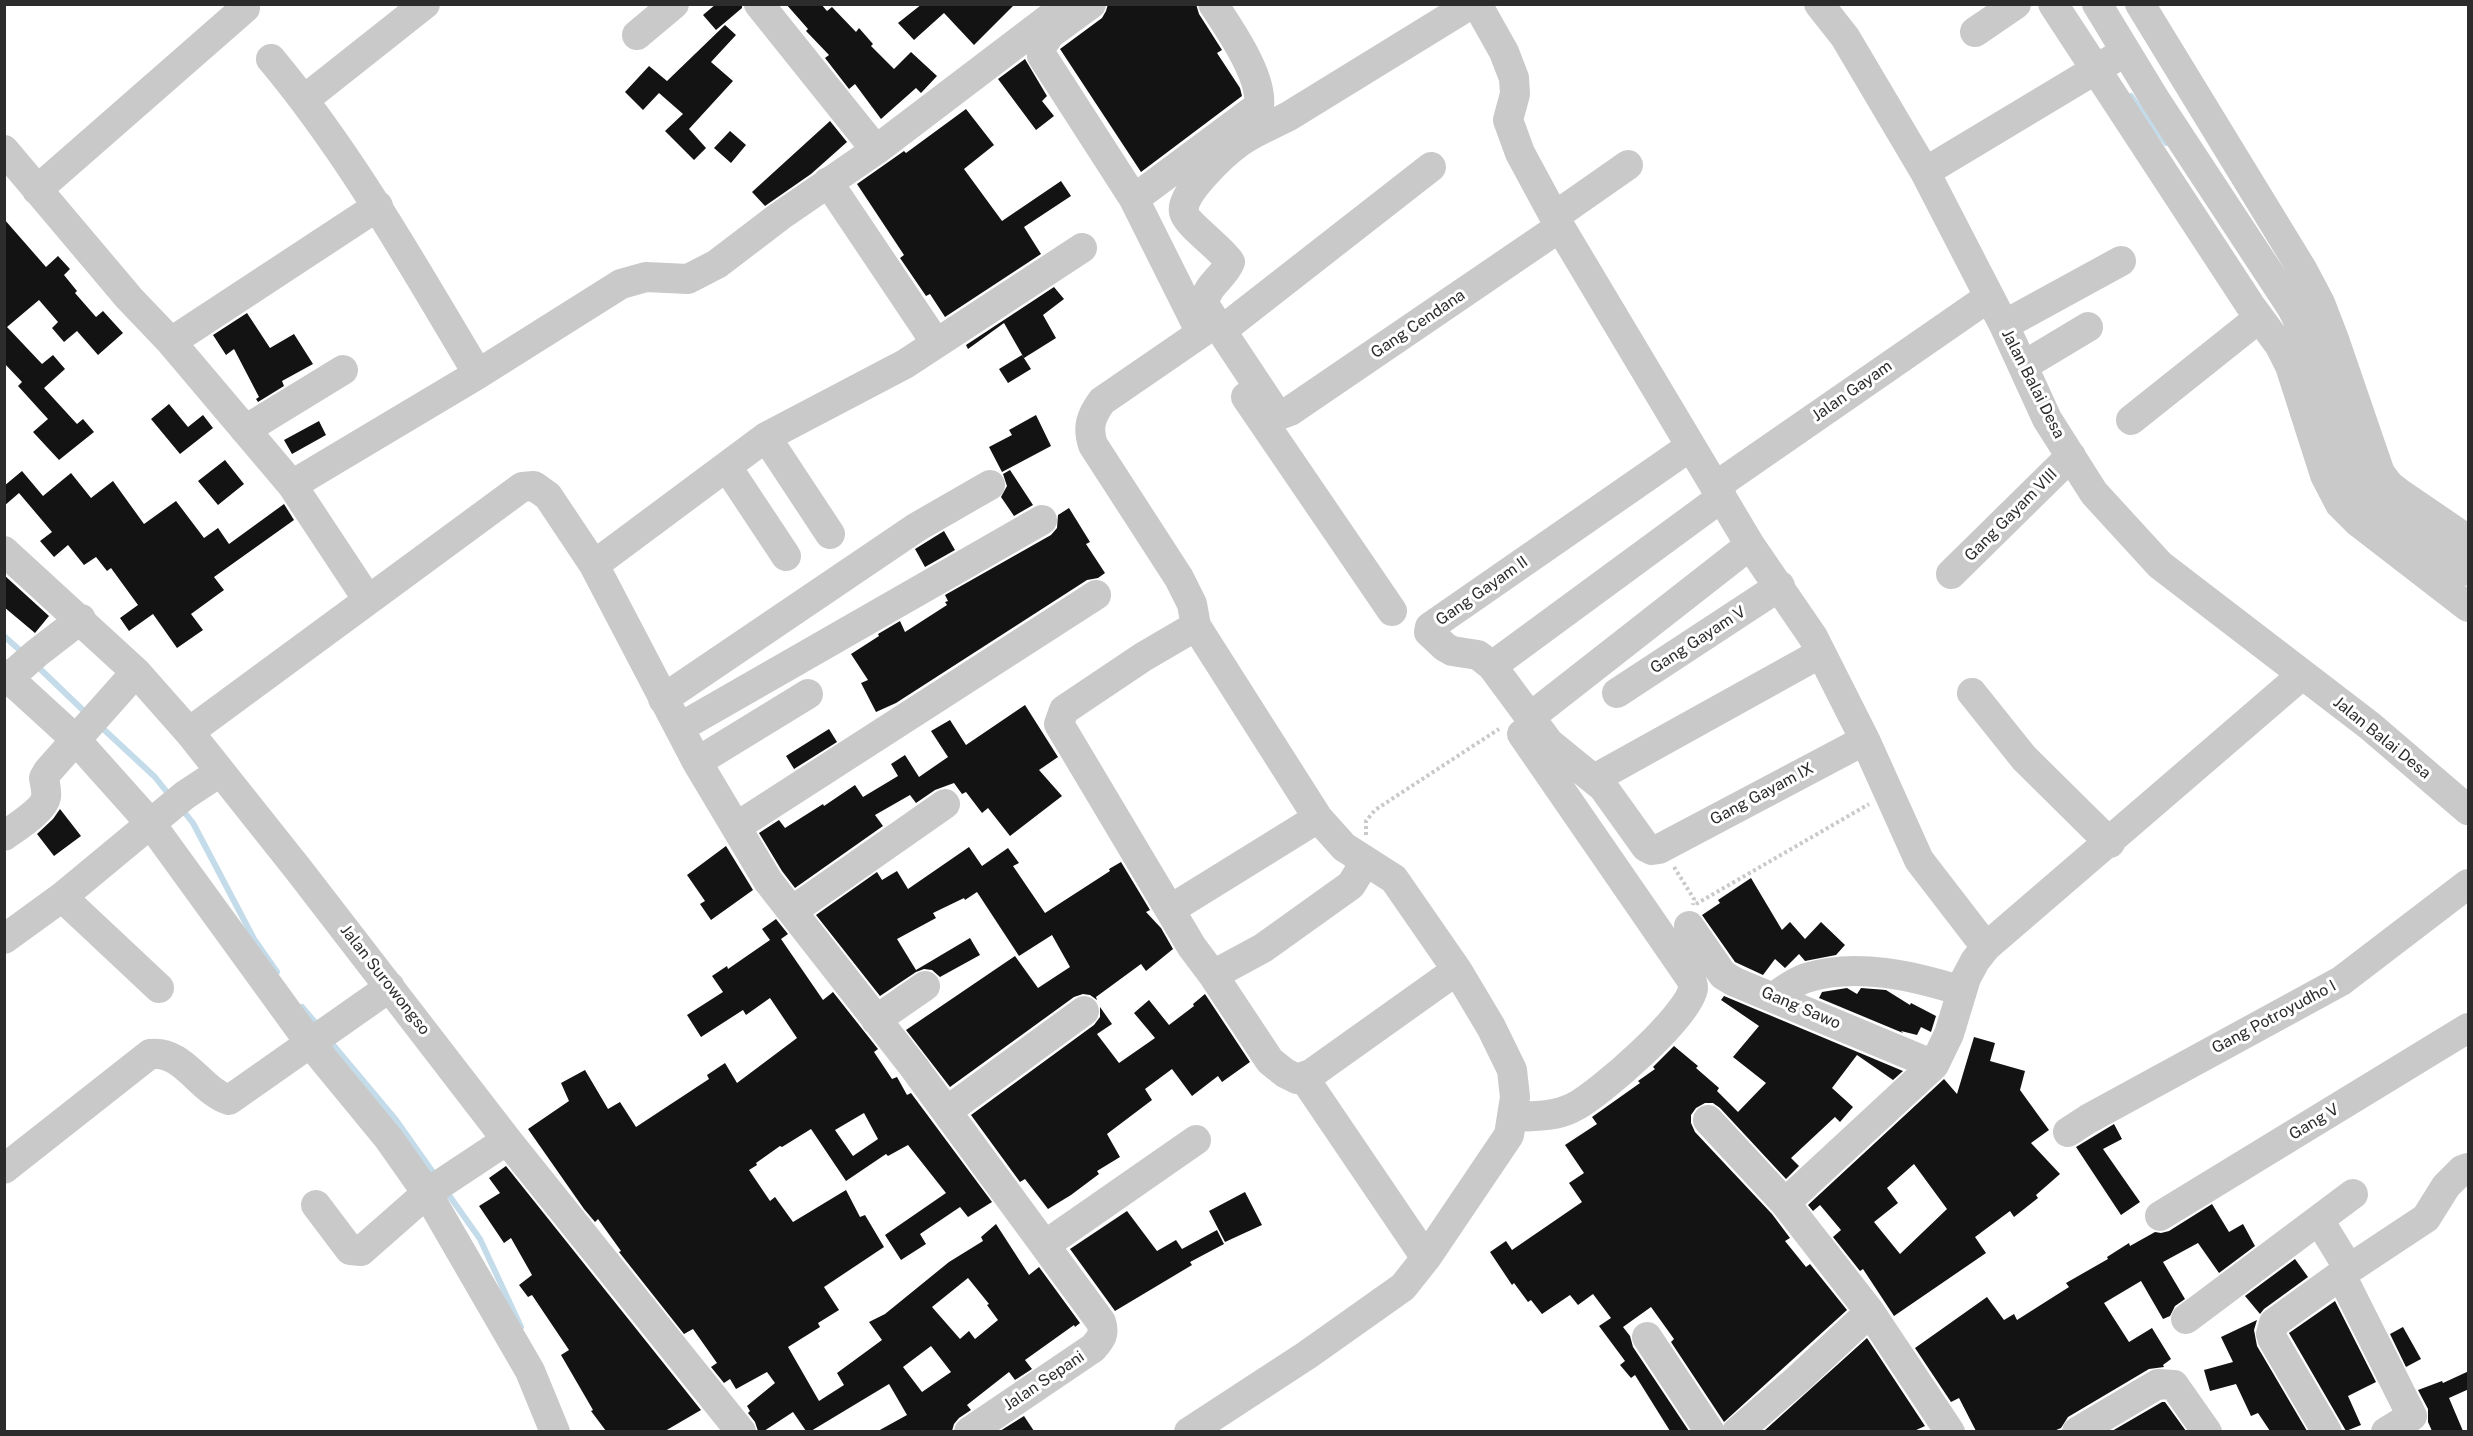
<!DOCTYPE html>
<style>
body{margin:0}
#map{position:relative;width:2473px;height:1436px;overflow:hidden;background:#fff;font-family:"Public Sans",sans-serif}
canvas{display:block}
.frame{position:absolute;inset:0;border:6px solid #2c2c2c;pointer-events:none}
</style>
<div id="map">
<canvas width="2473" height="1436"></canvas>
<div class="frame"></div>
</div>
<script>
const c = document.querySelector('canvas').getContext('2d');
c.lineJoin = 'round';
function strokePath(path, color, width, dash) {
  c.strokeStyle = color;
  c.lineWidth = width;
  c.lineCap = dash ? 'butt' : 'round';
  c.setLineDash(dash || []);
  c.stroke(path);
}
function paint(path, color) {
  c.fillStyle = color;
  c.fill(path, 'evenodd');
}
function write(font, color, halo, rows, align = 'center') {
  c.font = font + ' "Public Sans",sans-serif';
  c.lineWidth = 6;
  c.setLineDash([]);
  c.textBaseline = 'middle';
  c.strokeStyle = halo;
  c.fillStyle = color;
  for (const [text, x, y, turn = 0] of rows) {
    c.save();
    c.translate(x, y);
    c.rotate((+turn || 0) * Math.PI / 180);
    c.textAlign = isNaN(turn) ? turn : align;
    if (halo) c.strokeText(text, 0, 0);
    c.fillText(text, 0, 0);
    c.restore();
  }
}
strokePath(new Path2D(`
 M2131,96L2166,143
 M4,636L24,654
 M36,665L87,714
 M99,725L155,777L170,796
 M181,808L193,823L254,939L277,972
 M302,1007L319,1027
 M329,1040L396,1120L437,1178
 M446,1191L480,1239L521,1327`), '#c4dcea', 6);
paint(new Path2D(`
 M716,4H742V8L716,30L703,15Z
 M786,4H821L827,11L832,7L856,32L859,28L873,44L871,46L894,69L911,52L937,76L921,93L916,88L881,119L855,84L849,89L825,58L829,55L806,31L808,29Z
 M922,4H1015L974,45L944,13L914,40L898,23Z
 M1108,4H1196L1199,14L1222,50L1217,53L1240,88L1242,96L1141,172L1060,49L1102,18L1106,11Z
 M725,25L736,35L711,62L733,81L689,129L706,148L694,160L665,131L683,114L659,93L643,110L625,92L649,66L667,81Z
 M1025,59L1047,96L1042,101L1054,116L1036,130L998,79Z
 M966,109L994,145L964,169L1002,221L1061,181L1071,196L1024,227L1041,254L945,317L930,294L926,296L900,258L904,255L857,184L904,151L906,153Z
 M830,121L847,142L811,174L765,206L752,192Z
 M730,131L746,145L731,163L714,148Z
 M4,219L46,267L58,256L70,269L64,275L77,291L75,293L96,317L103,311L123,333L98,355L77,331L64,342L52,328L58,322L39,300L7,327L42,364L53,355L65,369L44,388L77,424L83,419L94,432L59,460L33,432L48,419L18,386L22,382L4,363Z
 M1054,287L1064,299L1043,315L1056,338L1024,358L1004,323L968,349L966,345Z
 M247,313L270,348L294,334L313,364L282,381L284,386L258,402L256,399L259,397L234,349L226,355L213,335Z
 M1022,355L1031,369L1008,383L999,369Z
 M169,404L188,427L203,415L213,428L180,454L151,419Z
 M1036,415L1051,446L1002,472L989,447L1012,435L1009,430Z
 M319,421L326,435L292,454L284,440Z
 M225,460L244,484L218,505L198,481Z
 M1010,470L1033,505L1014,516L1001,497L1007,486L1003,474Z
 M22,471L43,496L71,473L91,498L113,481L144,524L176,501L204,538L218,528L229,544L284,504L294,520L214,577L224,590L191,614L203,630L177,648L153,614L129,631L120,618L138,605L111,568L107,571L96,557L84,565L68,545L54,557L40,541L52,532L19,493L4,506V486Z
 M1069,508L1090,542L1086,544L1105,573L1098,578L1087,580L896,703L876,712L861,683L868,680L851,654L879,636L878,634L900,621L905,632L947,605L945,602L948,601L945,595L1051,535L1057,528L1058,515Z
 M944,531L955,550L925,567L915,549Z
 M4,575L49,616L35,633L4,607Z
 M1025,705L1058,757L1039,770L1062,796L1010,836L988,808L982,813L966,792L962,794L954,783L935,790L916,803L910,795L875,815L883,826L795,888L782,871L759,833L779,820L785,828L823,804L824,806L855,785L863,797L898,776L891,764L905,755L919,777L948,757L931,731L950,720L966,745Z
 M829,729L837,742L794,769L786,756Z
 M60,809L81,836L54,856L37,834L53,819Z
 M726,846L753,890L711,920L700,904L705,901L687,875Z
 M969,847L982,866L1008,848L1019,863L1013,866L1045,913L1110,871L1109,869L1121,862L1150,910L1146,912L1161,928L1173,949L1146,971L1141,964L1096,997L1097,1000L1090,995L1083,994L1074,997L950,1087L906,1030L1015,956L1038,988L1070,967L1052,935L1019,956L977,892L965,900L964,898L933,913L936,918L897,939L916,970L970,938L980,955L940,977L932,970L924,969L916,972L880,996L816,915L877,872L882,880L897,871L908,889Z
 M1751,878L1782,930L1790,922L1805,939L1821,922L1845,945L1836,955L1805,961L1799,954L1785,968L1775,959L1763,975L1735,962L1702,915L1720,903L1718,900Z
 M776,919L788,934L781,939L823,1000L833,992L878,1049L874,1052L892,1079L897,1077L907,1095L911,1093L992,1202L968,1217L960,1207L920,1234L926,1244L901,1260L885,1235L946,1193L908,1145L888,1156L886,1154L846,1181L811,1129L782,1147L780,1146L756,1163L757,1165L749,1170L770,1201L775,1197L793,1222L846,1190L860,1217L865,1215L884,1247L824,1287L839,1310L818,1323L820,1327L788,1347L819,1401L844,1385L837,1373L882,1340L869,1322L885,1314L949,1262L983,1241L981,1237L996,1224L1029,1275L1039,1267L1080,1323L1075,1327L1074,1325L1025,1360L1032,1369L1015,1380L1009,1372L967,1405L971,1410L959,1418L954,1424L952,1431H878L907,1415L889,1384L811,1431H806L793,1412L764,1431H758L755,1422L748,1413L750,1411L747,1406L775,1383L767,1372L736,1389L730,1379L724,1383L711,1367L717,1363L693,1329L684,1334L619,1252L621,1251L598,1219L595,1222L584,1209L528,1129L569,1101L561,1083L585,1070L608,1109L620,1102L636,1127L709,1079L707,1075L725,1063L737,1083L797,1038L770,998L746,1015L743,1010L701,1037L687,1015L723,992L712,976L727,966L728,969L770,940L762,929ZM864,1113L878,1139L853,1156L835,1130ZM968,1278L989,1304L987,1305L998,1320L975,1339L969,1331L960,1339L932,1307ZM931,1346L951,1372L922,1392L903,1367Z
 M1847,988L1857,994L1861,988L1886,990L1910,1005L1911,1003L1936,1016L1931,1032L1921,1027L1917,1035L1901,1031L1903,1033L1819,998L1822,992Z
 M1205,994L1250,1062L1222,1082L1218,1076L1192,1096L1172,1069L1145,1089L1152,1100L1107,1134L1120,1157L1097,1171L1099,1174L1071,1195L1048,1209L1025,1179L1020,1182L971,1115L1094,1025L1100,1017V1007L1112,1024L1097,1034L1119,1063L1155,1038L1134,1013L1149,1000L1169,1025L1194,1006L1193,1004Z
 M1724,996L1903,1071L1893,1080L1857,1055L1832,1088L1853,1107L1840,1122L1835,1117L1791,1158L1799,1166L1786,1179L1720,1108L1713,1103H1705L1696,1108L1691,1115V1123L1695,1132L1772,1214L1790,1238L1785,1241L1806,1267L1810,1264L1847,1310L1724,1422L1671,1342L1674,1339L1651,1307L1623,1327L1630,1336L1633,1347L1689,1431H1670L1635,1375L1631,1378L1620,1365L1625,1361L1599,1326L1611,1318L1593,1294L1578,1305L1570,1295L1542,1314L1531,1300L1528,1302L1514,1283L1512,1285L1490,1252L1506,1241L1512,1250L1582,1202L1569,1183L1584,1173L1565,1145L1597,1124L1592,1117L1640,1083L1638,1081L1655,1069L1653,1067L1674,1046L1698,1066L1696,1068L1719,1088L1717,1091L1738,1112L1766,1083L1733,1057L1759,1026L1721,1000Z
 M1974,1037L1995,1043L1990,1061L2025,1071L2020,1090L2049,1130L2031,1143L2060,1174L2036,1195L2038,1198L2014,1217L2010,1211L1975,1237L1986,1253L1894,1316L1863,1269L1860,1271L1833,1237L1841,1230L1820,1205L1813,1211L1808,1205L1944,1079L1957,1094ZM1914,1164L1947,1209L1900,1254L1874,1222L1898,1203L1887,1188Z
 M2114,1124L2122,1139L2103,1149L2140,1202L2121,1215L2076,1147Z
 M506,1166L701,1410L665,1431H606L591,1411L593,1410L561,1355L569,1350L532,1295L528,1297L519,1285L532,1275L511,1238L504,1243L479,1206L500,1193L489,1178Z
 M1245,1192L1262,1225L1225,1242L1209,1211Z
 M2212,1204L2229,1232L2243,1224L2255,1246L2219,1273L2198,1243L2163,1262L2185,1299L2175,1306L2170,1316L2163,1319L2141,1281L2104,1303L2129,1342L2152,1328L2171,1359L2163,1365L2164,1367L2149,1369L2068,1417L2061,1428L2054,1431H1976L1959,1398L1951,1402L1915,1348L1987,1297L2004,1320L2014,1314L2017,1320L2069,1287L2066,1283L2108,1259L2107,1257L2129,1243L2130,1246L2155,1232L2161,1233L2169,1231Z
 M1127,1211L1157,1251L1176,1240L1182,1249L1217,1230L1224,1244L1190,1262L1192,1265L1115,1311L1070,1249Z
 M2295,1259L2308,1277L2264,1309L2260,1314L2245,1296Z
 M2335,1301L2376,1382L2348,1396L2361,1425L2346,1431L2289,1333Z
 M2257,1320L2254,1330L2257,1346L2307,1431H2270L2258,1413L2251,1416L2236,1384L2210,1391L2204,1370L2233,1362L2221,1337Z
 M2403,1327L2421,1359L2406,1367L2390,1334Z
 M1867,1338L1925,1426L1914,1431H1764Z
 M2469,1371V1389L2449,1398L2463,1431H2432L2428,1422V1409L2418,1390L2442,1381L2443,1383Z
 M2162,1402H2165L2186,1431H2112Z
 M1024,1416L1034,1431H1000Z`), '#131313');
strokePath(new Path2D(`
 M1366,835V821L1375,810L1499,729
 M1674,867L1694,899L1693,905
 M1696,904L1869,804`), '#c9c9c9', 4, [3, 3]);
strokePath(new Path2D(`
 M759,4L876,150
 M1091,4L1050,34L1041,47L1042,56L1134,199L1201,333
 M1471,4L1289,116C1272,125 1255,131 1240,142C1226,152 1179,194 1184,212C1186,224 1221,248 1230,262C1224,278 1203,287 1205,306L1274,410L1282,414L1290,411L1560,227
 M1477,4L1504,52L1514,78L1515,94L1508,120L1520,153L1560,227L1750,545L1813,637L1865,740L1919,860L1986,947
 M1819,4L1845,37L1925,172L2004,325L2047,419L2094,493L2160,565L2370,726L2468,810
 M2053,4L2250,305L2280,346L2290,366L2325,475L2340,504L2358,522L2468,607
 M2097,4L2156,101L2292,308C2324,369 2328,443 2369,499L2468,571
 M2140,4L2302,269L2320,303L2335,342L2380,473L2389,485L2399,493L2468,540
 M1975,32L2016,4
 M637,35L674,4
 M271,59C352,156 413,266 478,374
 M305,99L425,4
 M4,150L129,298L171,342L292,485L368,600
 M1925,172L2113,59
 M828,182L936,343
 M37,190L245,8
 M1134,199L1259,106C1263,77 1229,28 1213,4
 M1555,216L1628,165
 M2004,325L2121,261
 M1221,331L1431,167
 M171,342L378,206
 M2023,366L2088,327
 M1246,397L1392,611
 M2131,420L2259,318
 M245,430L343,370
 M766,437L830,534
 M1691,446L1430,627L1429,632L1445,647L1452,651L1478,655L1492,666L1549,743L1603,787L1646,847L1652,850L1659,849L1865,740
 M727,467L786,556
 M292,485L478,374L621,284L646,277L688,279L717,264L780,216L876,150L1068,4
 M1716,486L1989,297
 M4,551L136,672L189,732L298,869L507,1140L741,1432
 M594,565L766,437L905,364L1082,248
 M1951,574L2071,456
 M1196,626L1143,657L1064,710L1059,724L1192,947L1213,975L1263,948L1351,885L1359,872L1363,859
 M1492,666L1722,497
 M4,674L75,739L151,824L310,1043L389,1139L427,1193L530,1371L555,1432
 M4,682L37,653L81,619
 M1617,693L1780,586
 M1972,693L2024,758L2110,843
 M663,699L917,527L990,485
 M1529,718L1750,545
 M679,728L1042,520
 M189,732L522,487L534,486L548,496L594,565L697,762L768,881L913,1066L1101,1322C1105,1334 1101,1339 1093,1348L969,1432
 M697,762L808,694
 M1594,779L1821,653
 M736,827L1096,595
 M4,836C15,828 44,810 46,797C47,791 45,784 44,778L48,771L136,672
 M62,897L159,988
 M1171,909L1318,818
 M792,911L945,804
 M1689,926L1723,975L1735,982L1934,1065
 M4,939L62,897L185,795L220,772
 M1213,975L1270,1061L1285,1073L1297,1079L1311,1074L1457,970
 M1774,997C1784,990 1794,982 1806,978C1856,962 1914,976 1962,991
 M876,1020L925,986
 M1304,1078L1426,1258
 M947,1111L1084,1011
 M1513,1117C1533,1116 1554,1117 1572,1108C1598,1096 1690,1015 1693,988C1693,985 1692,982 1691,979L1522,734
 M1708,1120L1785,1203L1870,1312L1950,1432
 M2068,1132L2088,1119L2341,981L2468,884
 M4,1169L150,1054C184,1050 199,1090 229,1100L390,987
 M1785,1203L1934,1065L1949,1034L1966,978L1975,961L1986,947L2302,675
 M316,1205L350,1250L361,1251L427,1193L507,1140
 M2160,1216L2468,1028
 M2319,1220L2349,1269
 M1045,1245L1196,1140
 M2341,1275L2412,1416L2386,1432
 M2186,1319L2353,1194
 M1647,1337L1710,1432
 M1189,1432L1307,1355L1403,1287L1426,1258L1509,1135L1515,1097L1512,1070L1491,1027L1457,970L1394,879L1344,847L1318,818L1196,626L1192,604L1179,578L1093,445C1087,427 1091,416 1102,401L1201,333
 M1737,1432L1798,1379L1870,1312
 M2077,1432L2158,1384L2174,1385L2207,1432
 M2327,1432L2273,1340L2271,1334L2274,1323L2349,1269L2426,1218L2446,1186L2462,1170L2468,1168`), '#c9c9c9', 30);
write('16px', '#2c2c2c', '#fff', [
 ["Gang Cendana",1418,324,-34],
 ["Jalan Balai Desa",2033,384,63],
 ["Jalan Gayam",1852,391,-35],
 ["Gang Gayam VIII",2011,515,-45],
 ["Gang Gayam II",1482,591,-35],
 ["Gang Gayam V",1698,640,-33],
 ["Jalan Balai Desa",2382,738,39],
 ["Gang Gayam IX",1762,794,-28],
 ["Jalan Surowongso",385,980,52],
 ["Gang Sawo",1801,1008,23],
 ["Gang Potroyudho I",2274,1017,-28],
 ["Gang V",2314,1122,-31],
 ["Jalan Sepani",1044,1381,-34]
]);
</script>
